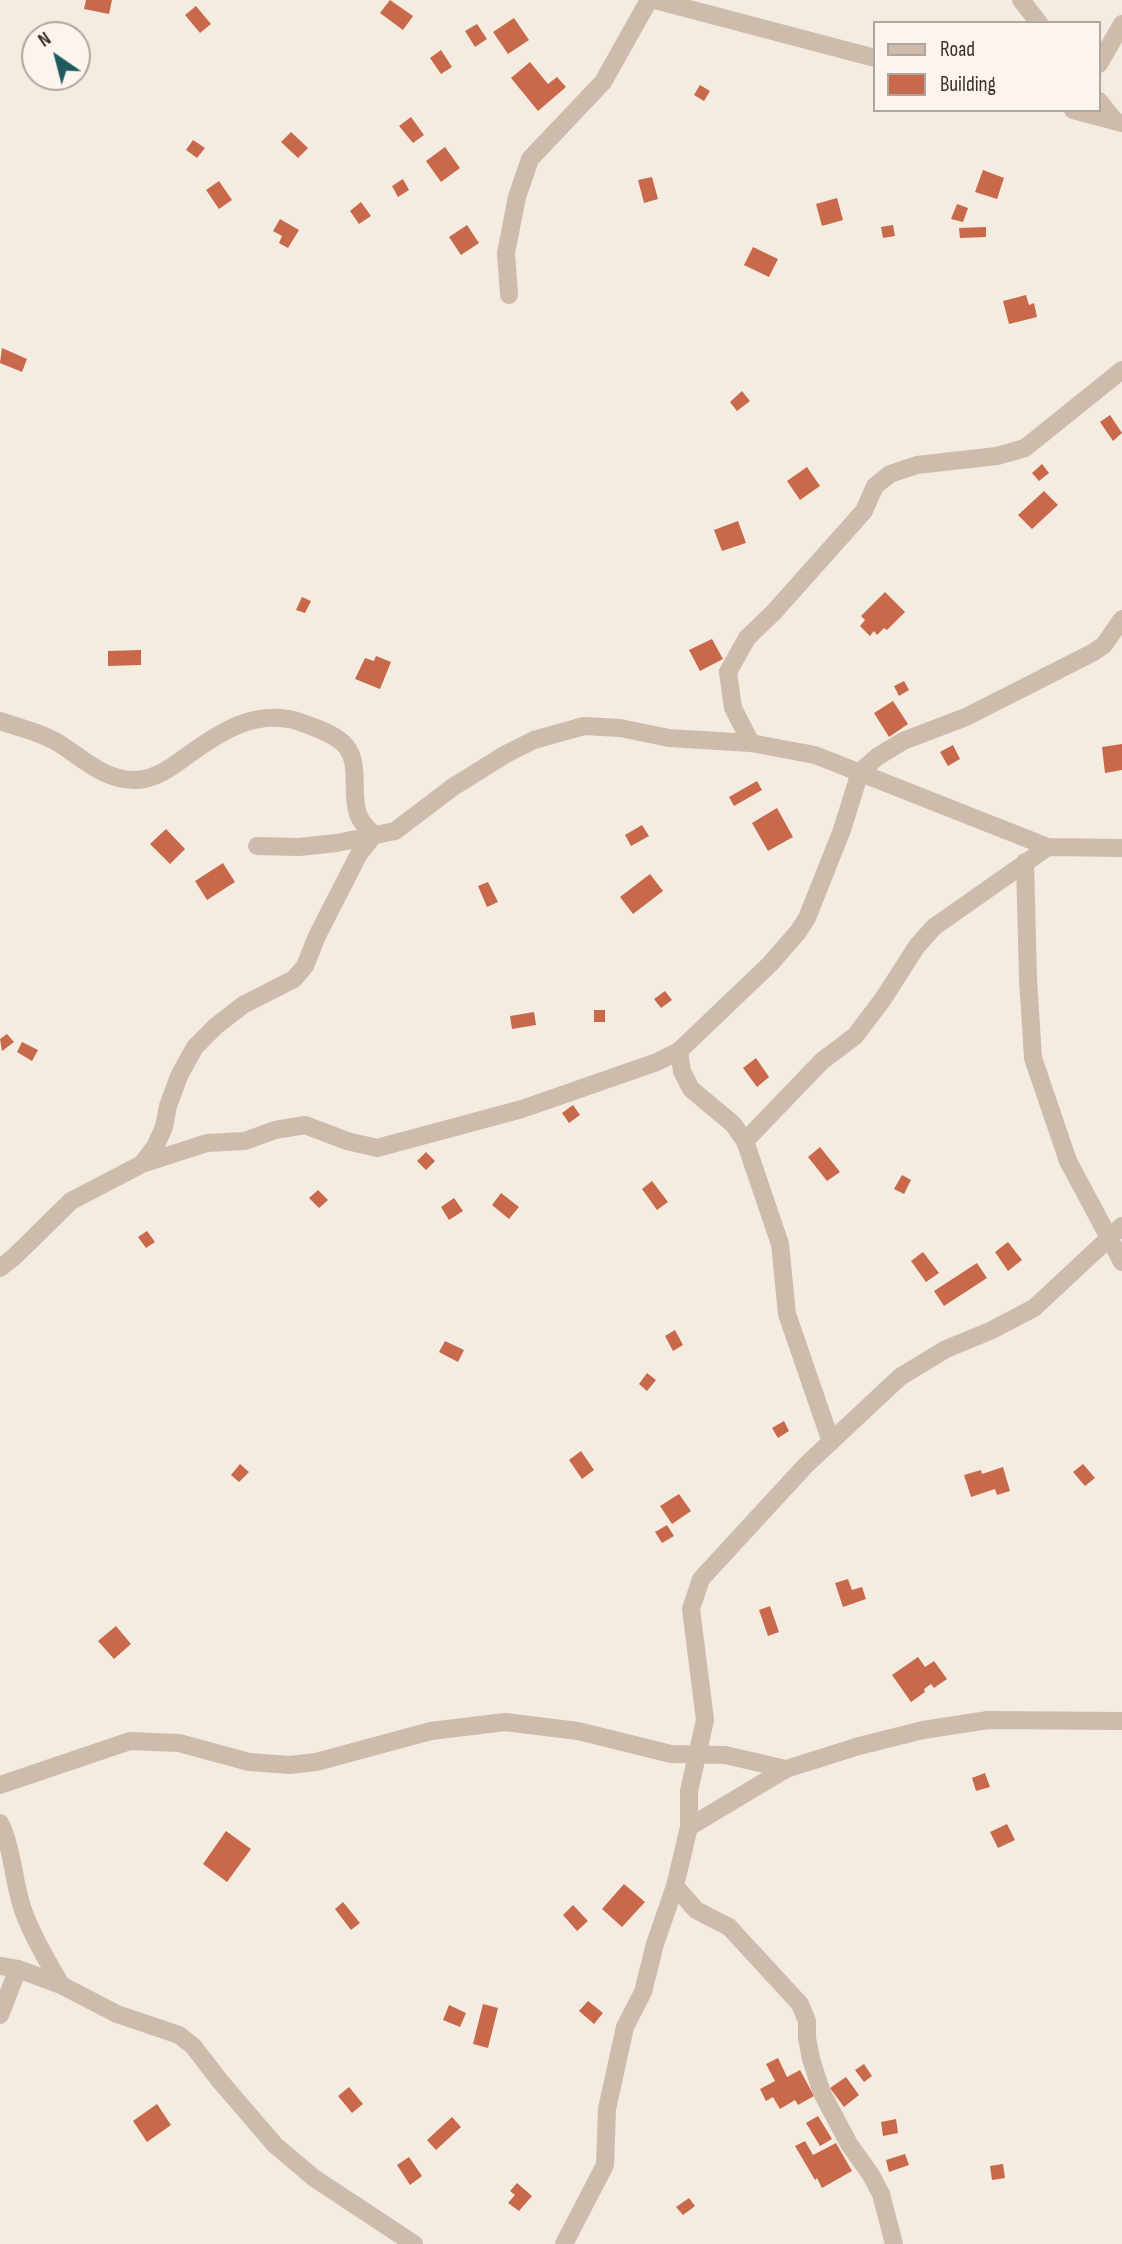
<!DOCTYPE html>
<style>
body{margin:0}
#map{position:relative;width:1122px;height:2244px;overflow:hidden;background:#f4ebe1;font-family:"Sofia Sans Condensed",sans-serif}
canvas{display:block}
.legend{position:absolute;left:873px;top:21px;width:228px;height:91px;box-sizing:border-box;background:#fbf5ee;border:2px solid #aea6a0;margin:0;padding:9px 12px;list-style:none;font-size:21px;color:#3b302b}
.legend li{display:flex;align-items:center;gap:14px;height:35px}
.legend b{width:35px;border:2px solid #aea6a0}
.north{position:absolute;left:21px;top:21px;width:70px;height:70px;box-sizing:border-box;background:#fbf5ee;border:2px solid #aea6a0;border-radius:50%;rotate:325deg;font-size:19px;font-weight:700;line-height:28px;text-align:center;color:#3b302b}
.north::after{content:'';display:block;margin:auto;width:24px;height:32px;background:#1f5a5e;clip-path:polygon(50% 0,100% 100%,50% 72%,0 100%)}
</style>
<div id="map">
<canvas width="1122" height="2244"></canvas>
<ul class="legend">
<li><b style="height:9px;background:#cdbbac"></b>Road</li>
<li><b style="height:19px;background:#c8694b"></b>Building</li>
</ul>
<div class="north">N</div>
</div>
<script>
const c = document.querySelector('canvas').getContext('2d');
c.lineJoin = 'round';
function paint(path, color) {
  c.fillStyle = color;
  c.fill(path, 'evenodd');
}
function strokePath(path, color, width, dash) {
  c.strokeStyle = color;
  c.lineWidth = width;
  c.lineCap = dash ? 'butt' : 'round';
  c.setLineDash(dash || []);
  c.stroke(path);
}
paint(new Path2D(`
 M86,0H112L109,14L84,9Z
 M390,0L413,16L403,30L380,13Z
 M196,6L211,24L200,33L185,15Z
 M514,18L529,40L508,54L493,32Z
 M477,24L487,39L475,47L465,31Z
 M441,50L452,67L441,74L430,58Z
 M530,62L548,84L557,77L566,87L538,111L511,78Z
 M700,85L710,91L704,101L694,95Z
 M411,117L424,135L413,143L399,126Z
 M291,132L308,148L298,158L281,142Z
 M193,140L205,148L197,158L186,150Z
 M445,147L460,168L441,182L426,161Z
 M983,170L1004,178L997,199L975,192Z
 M652,177L658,199L644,203L638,180Z
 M403,179L409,190L398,197L392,186Z
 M219,181L232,200L219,209L206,190Z
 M837,198L843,220L822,226L816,204Z
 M361,202L371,216L359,224L350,211Z
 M957,204L968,208L963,222L951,219Z
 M280,219L299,230L288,248L279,243L282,236L273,231Z
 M467,225L479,243L461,255L449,237Z
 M893,225L895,236L883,238L881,227Z
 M986,227V237L960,238L959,228Z
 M753,247L778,259L769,277L744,265Z
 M1026,295L1029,305L1034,303L1037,317L1009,324L1003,301Z
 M2,348L27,359L22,372L0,363Z
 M742,391L750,401L737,411L730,402Z
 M1110,415L1122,433L1113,441L1100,422Z
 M1042,464L1049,473L1039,481L1032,473Z
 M807,467L820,486L800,500L787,481Z
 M1044,491L1058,505L1032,529L1018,515Z
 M738,521L746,543L722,551L714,530Z
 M885,592L905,612L887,630L884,628L877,635L874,631L870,636L860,626L865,620L861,616Z
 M302,597L311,601L305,613L296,610Z
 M712,639L723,659L700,671L689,650Z
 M141,650V665L108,666V651Z
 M376,656L391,662L380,689L355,679L365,658L374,661Z
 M904,681L909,690L899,696L894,686Z
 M893,701L908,724L889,737L874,713Z
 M1122,744V770L1105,773L1102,747Z
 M953,745L960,759L948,766L940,752Z
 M757,781L762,790L734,806L729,797Z
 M777,808L793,837L768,851L752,823Z
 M642,825L649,836L631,846L625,835Z
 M166,829L185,849L170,864L150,844Z
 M223,863L235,882L207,900L195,881Z
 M650,874L663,891L633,914L620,897Z
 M488,882L498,902L487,907L478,886Z
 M665,991L672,1000L661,1008L654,999Z
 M594,1010H605V1022H594Z
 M534,1012L536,1025L512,1029L510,1016Z
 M7,1034L14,1042L2,1051L0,1039Z
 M22,1042L38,1050L32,1061L17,1052Z
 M756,1058L769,1077L757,1087L743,1068Z
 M573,1105L580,1115L569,1123L562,1113Z
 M820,1147L840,1172L827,1181L808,1157Z
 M426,1152L435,1161L426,1170L417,1161Z
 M902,1175L911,1180L904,1194L894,1189Z
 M652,1181L668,1202L657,1210L642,1189Z
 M318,1190L328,1200L319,1208L309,1198Z
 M501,1193L519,1207L509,1219L492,1205Z
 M454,1198L463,1211L449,1220L441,1207Z
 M147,1231L155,1242L146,1248L138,1237Z
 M1008,1242L1022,1260L1008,1271L995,1252Z
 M923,1252L939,1273L926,1282L911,1261Z
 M977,1263L987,1278L944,1306L934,1291Z
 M675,1330L683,1345L673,1351L665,1336Z
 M445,1341L464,1350L458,1362L439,1352Z
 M647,1373L656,1380L647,1391L639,1384Z
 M784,1421L789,1431L778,1438L772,1428Z
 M581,1451L594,1470L582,1479L569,1460Z
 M240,1464L249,1472L239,1482L231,1475Z
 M1083,1464L1095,1478L1085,1486L1073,1472Z
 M1003,1467L1010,1491L997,1495L995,1489L971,1497L964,1475L981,1470L982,1474Z
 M679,1494L691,1511L672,1524L660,1506Z
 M667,1525L674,1536L662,1543L655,1532Z
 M848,1579L852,1590L862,1587L866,1599L843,1607L835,1583Z
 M770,1606L779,1632L768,1636L759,1610Z
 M116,1626L131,1644L114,1659L98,1641Z
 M918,1657L925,1667L934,1661L947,1679L934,1688L931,1684L924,1689L925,1692L911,1702L892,1675Z
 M985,1773L990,1787L976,1791L972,1778Z
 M1007,1824L1015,1840L998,1848L990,1832Z
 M226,1831L251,1849L227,1882L203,1864Z
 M624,1884L645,1902L622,1927L602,1909Z
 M343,1902L360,1923L351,1930L335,1909Z
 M573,1905L588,1921L577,1931L563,1915Z
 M588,2001L603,2013L594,2024L579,2011Z
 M483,2004L498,2008L488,2048L473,2044Z
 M449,2005L466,2013L460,2027L443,2020Z
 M778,2058L787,2077L800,2070L814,2096L798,2105L795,2100L780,2109L773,2097L766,2101L760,2089L775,2081L766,2064Z
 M864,2064L872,2076L864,2082L855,2070Z
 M846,2077L859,2095L844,2107L830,2088Z
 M349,2087L363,2104L352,2113L338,2096Z
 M157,2104L171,2125L147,2142L133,2121Z
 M818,2116L832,2139L820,2146L806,2123Z
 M452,2117L461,2127L436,2150L427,2140Z
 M896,2119L898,2133L883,2136L881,2122Z
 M805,2141L813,2155L836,2143L852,2171L822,2188L817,2178L815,2180L795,2146Z
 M905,2154L909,2165L889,2172L886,2160Z
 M409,2157L422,2176L410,2185L397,2165Z
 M1003,2164L1005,2178L992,2180L990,2166Z
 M517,2183L532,2196L519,2211L508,2203L515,2195L510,2191Z
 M689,2198L695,2206L683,2215L676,2207Z`), '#c8694b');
strokePath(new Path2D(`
 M655,0L875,58
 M1021,0L1039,23
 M1099,64L1122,24
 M1099,101L1115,121
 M1073,110L1122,123
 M509,295L506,253L517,197L530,159L603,82L649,0
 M0,721C18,727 39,732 55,741C82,757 102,780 135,780C155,780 172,767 187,756C221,731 257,708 300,722C314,727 332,733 343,743C362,761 350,791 358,814C361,823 368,829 374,835L359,854L317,936L305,966L294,979L243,1005L216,1026L195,1047L179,1076L168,1106L164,1127L156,1145L142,1164L71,1201L15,1256L0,1268
 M751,743L733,708L728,672L747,638L774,612L864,511L875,486L890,474L917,465L997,456L1025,448L1122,370
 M257,846L299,847L337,843L395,831L453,787L506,754L534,740L584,726L620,728L669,738L751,743L815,755L1048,847L1122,848
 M1025,862L1028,979L1033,1058L1068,1161L1122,1262
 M679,1051L682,1071L691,1089L733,1124L745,1141L780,1244L787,1314L831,1442
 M745,1141L822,1061L855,1036L883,999L917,946L934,927L1048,847
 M142,1164L207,1143L245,1141L275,1130L305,1125L347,1141L377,1148L522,1109L657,1062L679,1051L770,964L798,932L807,918L842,830L860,772L877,757L903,741L966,717L1092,653L1104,645L1122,619
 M0,1785L130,1741L179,1743L249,1762L290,1765L316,1762L431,1731L505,1722L578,1731L671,1754L725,1755L786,1769
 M0,1823C13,1850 13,1879 22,1907C31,1934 47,1960 61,1985
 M689,1827L786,1769L859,1746L923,1730L988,1720L1122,1721
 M675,1886L696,1910L729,1927L800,2004L807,2021V2038L811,2059L822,2093L849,2144L871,2175L881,2194L894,2244
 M0,1966L18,1969L61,1985L117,2014L179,2035L193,2046L220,2081L275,2145L314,2178L414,2244
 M0,2015L18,1969
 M564,2244L605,2165L607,2109L625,2027L643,1992L655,1944L675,1886L689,1827V1791L705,1720L691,1609L701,1579L806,1465L900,1377L946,1349L990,1331L1034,1308L1122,1226`), '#cdbbac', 18);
</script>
